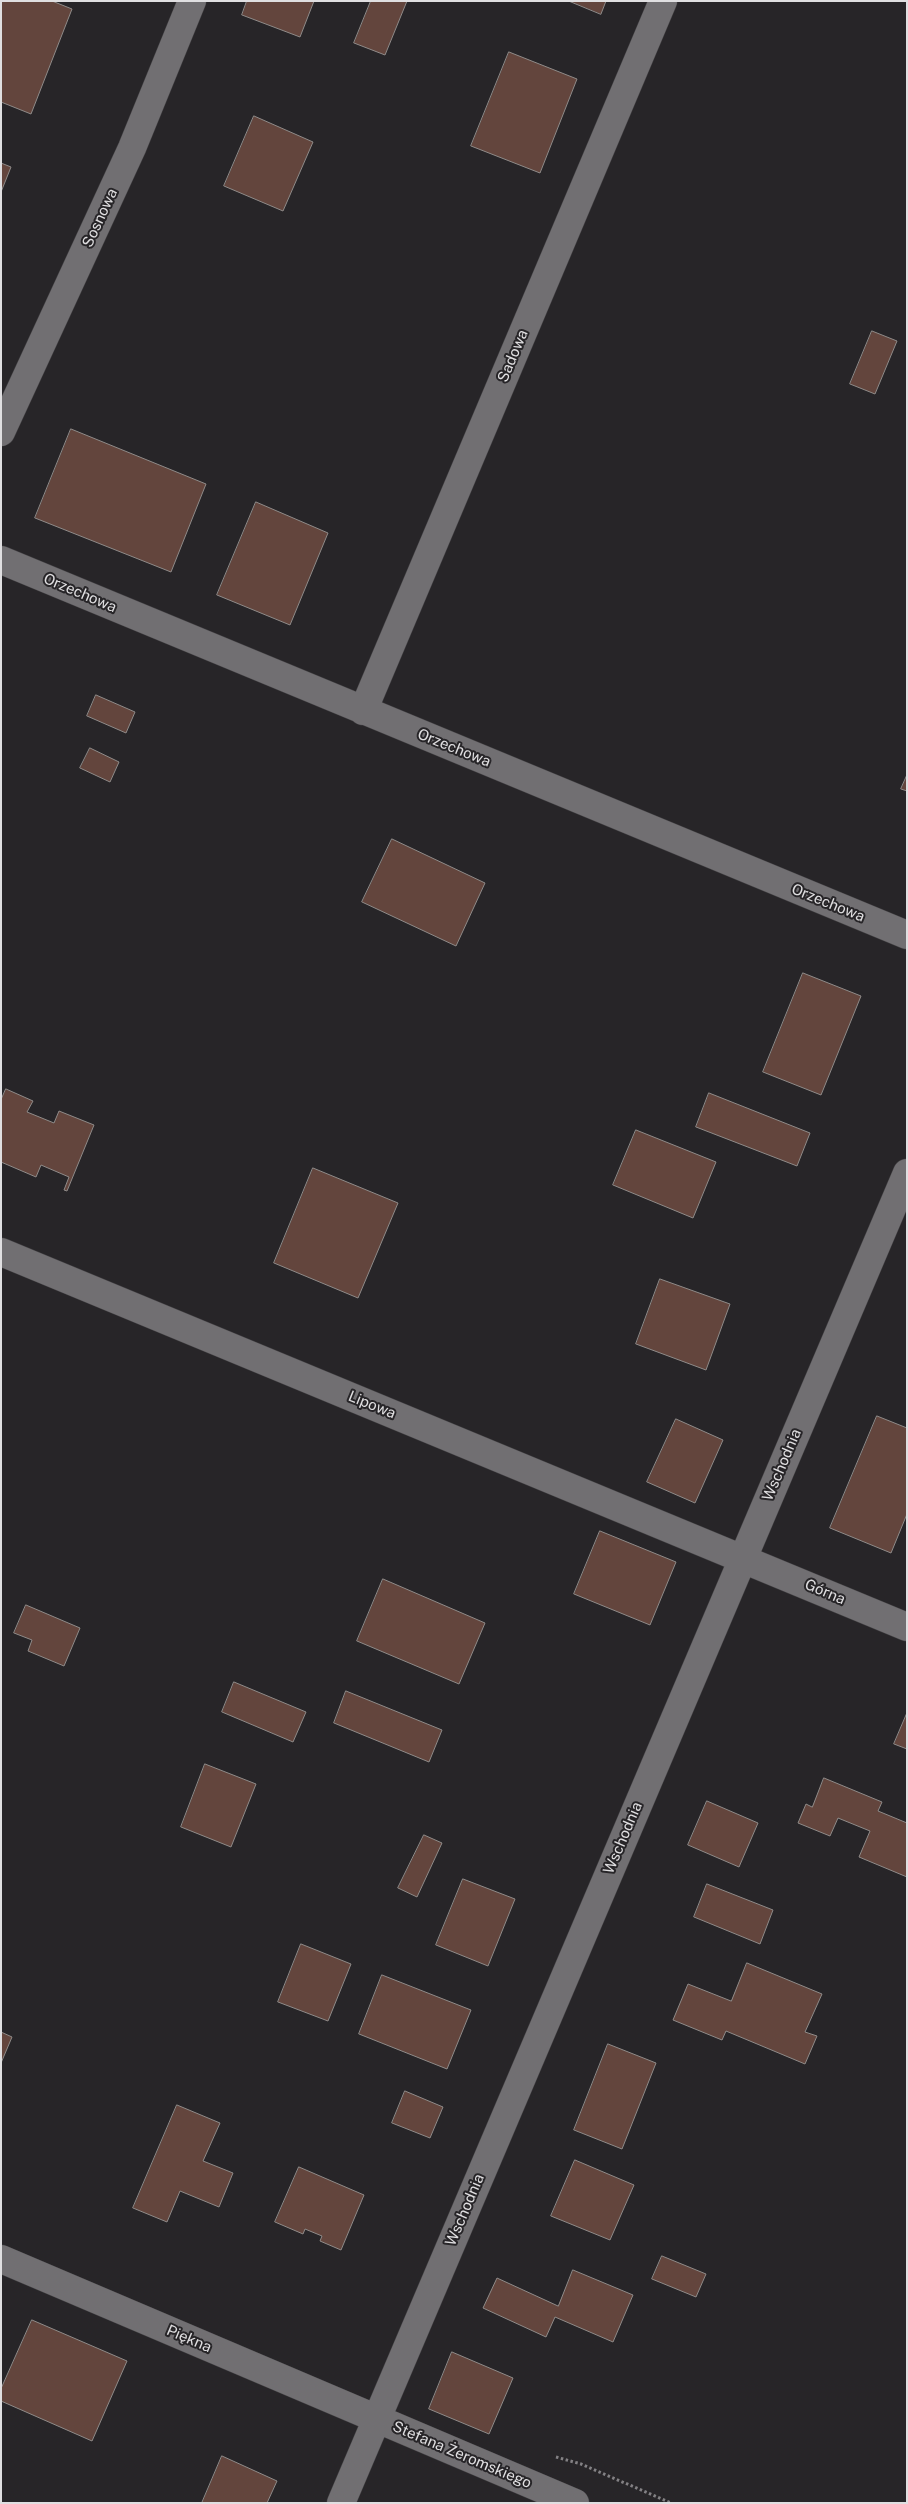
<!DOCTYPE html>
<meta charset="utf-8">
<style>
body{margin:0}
#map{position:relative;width:908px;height:2504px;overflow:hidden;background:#272528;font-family:"Public Sans",sans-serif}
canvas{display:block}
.frame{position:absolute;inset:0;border:2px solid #e0dfe1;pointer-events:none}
</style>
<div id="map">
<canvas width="908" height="2504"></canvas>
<div class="frame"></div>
</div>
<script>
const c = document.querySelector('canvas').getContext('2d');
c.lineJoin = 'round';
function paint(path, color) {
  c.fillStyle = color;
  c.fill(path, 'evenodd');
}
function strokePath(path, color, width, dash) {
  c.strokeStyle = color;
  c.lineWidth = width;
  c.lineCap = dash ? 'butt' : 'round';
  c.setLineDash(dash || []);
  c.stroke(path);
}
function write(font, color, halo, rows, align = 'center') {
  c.font = font + ' "Public Sans",sans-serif';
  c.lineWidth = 4;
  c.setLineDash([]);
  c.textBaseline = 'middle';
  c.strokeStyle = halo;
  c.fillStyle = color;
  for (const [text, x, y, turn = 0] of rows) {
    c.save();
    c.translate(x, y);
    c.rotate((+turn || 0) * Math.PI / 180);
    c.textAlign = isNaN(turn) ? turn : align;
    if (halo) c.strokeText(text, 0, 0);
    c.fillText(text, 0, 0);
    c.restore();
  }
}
const building = new Path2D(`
 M1,1H52L72,9L31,114L1,102Z
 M247,1H314L300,37L242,15Z
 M371,1H407L385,55L354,43Z
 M569,1H606L601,14Z
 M509,52L577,79L540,173L471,146Z
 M254,116L313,142L283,211L224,186Z
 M1,163L11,167L1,192Z
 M872,331L897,341L875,394L850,384Z
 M71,429L206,484L171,572L35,518Z
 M256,502L328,533L290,625L217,595Z
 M96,695L135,712L126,733L87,716Z
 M90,748L119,762L110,782L80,768Z
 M907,775V791L901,789Z
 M392,839L485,883L456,946L362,902Z
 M803,973L861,996L821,1095L763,1072Z
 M6,1089L33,1101L27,1112L54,1123L59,1111L94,1125L67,1191L64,1190L69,1177L41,1165L36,1177L1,1162V1100Z
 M709,1093L810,1133L797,1166L696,1127Z
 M636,1130L716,1162L693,1218L613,1185Z
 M313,1168L398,1203L358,1298L274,1263Z
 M660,1279L730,1304L706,1370L636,1344Z
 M877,1416L907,1428V1514L891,1553L830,1528Z
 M676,1419L723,1440L695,1503L647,1482Z
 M600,1531L676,1562L650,1625L574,1594Z
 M383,1579L485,1623L459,1684L357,1641Z
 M26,1605L80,1628L64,1666L28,1651L32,1640L14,1633Z
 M234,1682L306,1712L293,1742L222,1712Z
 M346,1691L442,1730L429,1762L334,1723Z
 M907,1713V1749L894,1744Z
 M205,1764L256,1784L231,1847L181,1827Z
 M824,1778L882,1802L878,1811L907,1823V1877L859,1857L870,1831L838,1818L830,1836L798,1823L806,1804L812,1807Z
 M707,1801L758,1823L739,1867L688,1845Z
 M424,1835L442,1843L417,1897L398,1888Z
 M463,1879L515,1899L488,1966L436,1945Z
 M707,1884L773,1910L760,1944L694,1917Z
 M301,1944L351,1964L328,2021L278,2002Z
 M747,1963L822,1994L805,2032L817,2036L805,2064L726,2031L722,2040L673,2020L688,1984L731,2001Z
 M382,1975L471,2010L447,2069L359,2034Z
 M1,2032L12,2037L1,2063Z
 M608,2044L656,2063L622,2149L574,2130Z
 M405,2091L443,2107L430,2138L392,2123Z
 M177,2105L220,2123L203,2161L233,2173L219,2207L180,2191L167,2222L133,2208Z
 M575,2160L634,2185L610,2240L551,2216Z
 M299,2167L364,2195L341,2250L320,2241L322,2236L305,2229L303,2234L275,2222Z
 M662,2256L706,2274L696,2297L652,2279Z
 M573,2270L633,2295L613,2342L555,2317L546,2337L483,2308L497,2278L558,2306Z
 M32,2320L127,2361L92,2441L1,2401V2389Z
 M452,2352L513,2378L489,2434L429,2409Z
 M222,2456L277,2481L267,2503H202Z`);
paint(building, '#63453d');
strokePath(building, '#8f8b89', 1);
const minor = new Path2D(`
 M1,432L132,148L192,1
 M1,560L907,935
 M363,711L663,1
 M1,1252L907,1627
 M1,2259L575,2503
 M341,2503L907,1173`);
strokePath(minor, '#424043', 29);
strokePath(new Path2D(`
 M556,2457L581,2464L671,2503`), '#838184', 3, [2.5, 2.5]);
strokePath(minor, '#716f72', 28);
write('15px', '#e0dfe1', '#272528', [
 ["Sosnowa",100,218,-65],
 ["Sadowa",513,356,-67],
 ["Orzechowa",80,593,23],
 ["Orzechowa",454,748,22],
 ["Orzechowa",828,903,22],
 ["Lipowa",372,1405,22],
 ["Wschodnia",782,1465,-67],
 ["Górna",825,1592,23],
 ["Wschodnia",623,1838,-67],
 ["Wschodnia",465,2210,-67],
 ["Piękna",189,2339,23],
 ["Stefana Żeromskiego",462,2455,23]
]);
</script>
